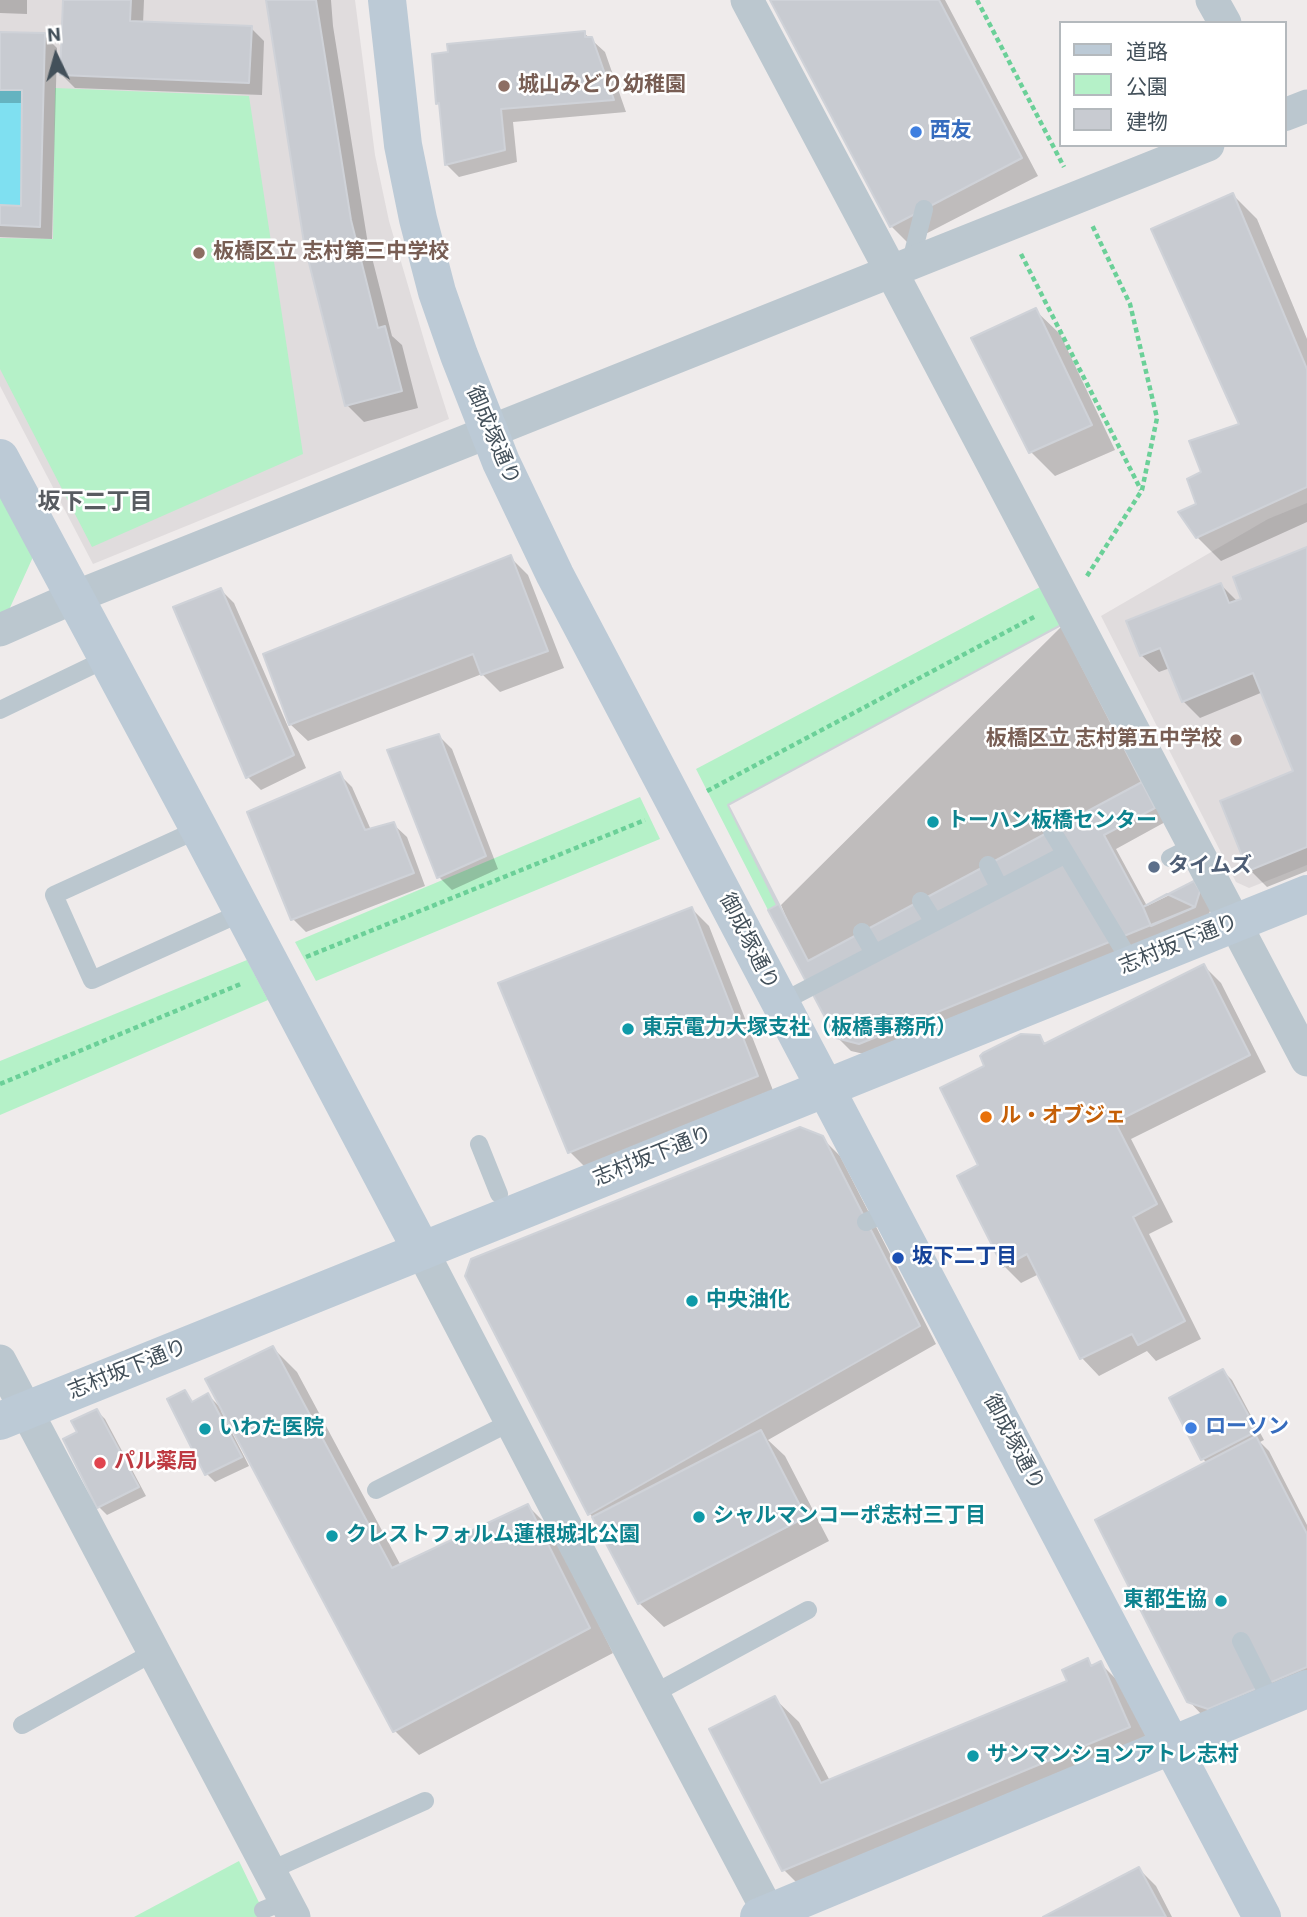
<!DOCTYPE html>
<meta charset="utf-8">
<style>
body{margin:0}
#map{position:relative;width:1307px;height:1917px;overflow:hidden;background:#efebeb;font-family:Roboto,"Noto Sans JP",sans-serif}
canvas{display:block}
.legend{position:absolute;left:1059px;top:21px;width:228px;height:126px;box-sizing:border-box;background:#fff;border:2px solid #b4b9bd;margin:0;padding:9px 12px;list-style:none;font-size:21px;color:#43505a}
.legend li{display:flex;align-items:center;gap:14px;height:35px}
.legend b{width:35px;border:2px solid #b4b9bd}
.north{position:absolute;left:21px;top:21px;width:70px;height:70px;-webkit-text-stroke:5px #fff;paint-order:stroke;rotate:355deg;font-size:19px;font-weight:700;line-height:28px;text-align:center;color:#43505a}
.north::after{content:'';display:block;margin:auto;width:24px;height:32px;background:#43505a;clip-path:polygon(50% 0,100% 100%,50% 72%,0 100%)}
</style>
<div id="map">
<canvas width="1307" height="1917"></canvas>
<ul class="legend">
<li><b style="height:9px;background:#bccad6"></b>道路</li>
<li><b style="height:19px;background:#b5f1c8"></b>公園</li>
<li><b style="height:19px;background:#c8cbd1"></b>建物</li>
</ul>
<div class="north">N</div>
</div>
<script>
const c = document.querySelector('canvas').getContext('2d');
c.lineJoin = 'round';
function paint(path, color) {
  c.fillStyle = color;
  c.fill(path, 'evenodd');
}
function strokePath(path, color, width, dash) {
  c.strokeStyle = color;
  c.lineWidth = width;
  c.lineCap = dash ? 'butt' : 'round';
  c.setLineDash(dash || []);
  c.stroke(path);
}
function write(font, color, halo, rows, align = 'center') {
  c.font = font + ' Roboto,"Noto Sans JP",sans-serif';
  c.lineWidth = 5;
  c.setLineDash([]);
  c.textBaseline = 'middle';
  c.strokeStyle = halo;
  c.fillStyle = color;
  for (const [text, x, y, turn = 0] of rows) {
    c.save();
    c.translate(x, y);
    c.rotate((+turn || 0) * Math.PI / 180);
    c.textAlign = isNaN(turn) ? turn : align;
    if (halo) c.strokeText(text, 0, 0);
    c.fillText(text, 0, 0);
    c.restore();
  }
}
paint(new Path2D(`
 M0,0H355L375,155L389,221L427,350L449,419L93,564L0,386Z
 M1307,503V865L1249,888L1236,882L1101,616L1268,519Z`), '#e0dcdd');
paint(new Path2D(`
 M55,88L249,96L303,454L92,547L0,369V238L53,239Z
 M0,496L33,557L8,612L0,615Z
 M1042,586L1061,625L728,805L777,905L768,910L696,769Z
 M640,797L660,839L316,981L295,942Z
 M247,960L268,1000L0,1115V1061Z
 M239,1861L266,1917H134Z`), '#b5f1c8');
paint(new Path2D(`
 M0,90H22L21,206L0,205Z`), '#7fe0f1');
paint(new Path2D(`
 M0,0H27V14L0,13Z
 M64,0H144L143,24L251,28L264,41L262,95L75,88L61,74Z
 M267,0H331L333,26L367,238L392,336L402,345L418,408L364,422L347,405Z
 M772,0H945L1038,176L908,243L891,226Z
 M584,33L605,52L626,112L513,122L517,162L459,177L446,164L441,106L438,103Z
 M0,34L44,35L57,48L52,239L0,237V207L22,208L23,103H0Z
 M1233,195L1257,219L1307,339V522L1221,561L1197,537L1198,505L1203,472L1241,425Z
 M1035,310L1060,334L1115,450L1055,476L1031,452Z
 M1307,549V871L1267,887L1250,870L1296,771L1263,692L1200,718L1183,701L1170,668L1159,672L1141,655L1221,585L1238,602Z
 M511,558L528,575L564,668L500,692L482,674L308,741L290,724Z
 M221,590L234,603L306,768L261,790L248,777Z
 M1061,627L1167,821L1116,849L1147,906L1194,883L1212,905L1207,920L873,1056L851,1051L837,1037L781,905Z
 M439,736L452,749L498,869L452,890L439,877Z
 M339,774L352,787L371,830L393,824L407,837L425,886L306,932L293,919Z
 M692,909L709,926L774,1093L587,1169L570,1152Z
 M1204,966L1221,983L1266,1072L1131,1139L1173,1222L1149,1234L1201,1339L1156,1361L1147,1351L1099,1376L1082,1358L1039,1274L1021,1283L1004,1266L980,1166L1039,1037L1047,1045Z
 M822,1138L840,1156L936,1344L768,1440L785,1456L829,1541L664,1627L639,1603L596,1521L590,1514L467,1276Z
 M273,1348L297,1372L401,1566L528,1506L552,1530L613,1653L419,1755L395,1731L224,1410L221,1411L249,1466L215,1482L207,1474L185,1392L194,1403L208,1395L223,1410Z
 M1223,1371L1232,1380L1264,1440L1260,1442L1269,1451L1307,1525V1685L1202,1715L1189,1701L1207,1463L1203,1459L1172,1399Z
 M97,1411L105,1419L146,1496L107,1515L99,1507L79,1433Z
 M1087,1660L1094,1667L1101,1664L1125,1688L1153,1752L808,1894L784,1870L774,1698L799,1722L830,1781L1070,1682Z
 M1139,1869L1156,1886L1172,1917H1047Z`), '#0003');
const building = new Path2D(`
 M63,0H131L130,21L252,26L249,83L60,75Z
 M266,0H316L351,220L378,328L385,326L402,391L345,406L304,243Z
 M770,0H939L1022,158L890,227Z
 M585,31V37H592L614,100L501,109L505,150L445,165L439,103L436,104L432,54L448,52L447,44Z
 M0,32L45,33L40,227L0,225V205L21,206L22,90H0Z
 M1233,193L1307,369V487L1196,538L1178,512L1196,504L1187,479L1201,472L1189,441L1239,424L1151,229Z
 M1036,308L1092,425L1029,453L971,338Z
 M1307,547V847L1248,871L1220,801L1293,771L1253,673L1182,702L1160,648L1140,656L1126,621L1221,583L1229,603L1241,599L1233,577Z
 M511,555L548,651L481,675L473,654L289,725L263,654Z
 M221,588L294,755L246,778L173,607Z
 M1061,625L1155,808L1104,835L1143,907L1194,881L1200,891L1195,907L859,1044L836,1038L768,910L777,905L728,805Z
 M1061,625L1142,782L808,961L728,805Z
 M439,734L486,856L437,878L387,750Z
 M340,772L365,830L394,822L414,873L291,920L247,812Z
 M1167,894L1195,907L1151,926L1143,907Z
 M692,907L758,1076L568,1153L498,983Z
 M1204,964L1250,1055L1115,1122L1157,1204L1133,1217L1185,1321L1138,1345L1132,1334L1080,1359L1027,1254L1003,1267L957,1176L978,1165L940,1088L984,1066L980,1056L983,1053L1021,1034L1040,1035L1044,1044Z
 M800,1127L823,1136L920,1326L588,1515L465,1276L471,1259Z
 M273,1346L392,1568L528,1504L590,1628L393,1732L205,1379Z
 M1223,1369L1257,1431L1201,1460L1169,1398Z
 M185,1390L192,1402L208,1393L242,1457L205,1475L167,1399Z
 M97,1409L139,1487L97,1508L63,1439L77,1432L71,1421Z
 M761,1430L806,1517L638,1604L592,1517Z
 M1256,1436L1307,1534V1667L1208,1709L1187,1702L1095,1520Z
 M1088,1658L1091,1666L1101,1661L1130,1727L782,1871L709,1729L775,1696L821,1783L1067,1681L1062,1670Z
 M1139,1867L1166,1917H1043Z`);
paint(building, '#c8cbd1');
strokePath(building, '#cfd2d8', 2);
strokePath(new Path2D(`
 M977,0L1064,167
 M1021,254L1141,490
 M1087,576L1142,490L1157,418L1130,304L1092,225
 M707,791L1036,616
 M306,957L645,820
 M0,1084L243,983`), '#6bd098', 4.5, [5, 3.5]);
strokePath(new Path2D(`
 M910,265L924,209
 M0,710L108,658
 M199,829L54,895L92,980L243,912
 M1066,854L1132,964
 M1170,858L1194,846
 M988,865L999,887
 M921,901L934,922
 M862,932L874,953
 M780,1003L1066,854L1052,831
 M479,1144L499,1194
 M866,1222L890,1211
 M376,1490L511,1422
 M1241,1641L1272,1703
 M653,1694L808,1610
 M22,1725L154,1652
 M269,1871L425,1801
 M263,1910L285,1901`), '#bbc7cf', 18);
strokePath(new Path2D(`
 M747,0L891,271L1307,1060
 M1212,0L1225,23
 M1284,115L1307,106
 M0,630L75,597L1208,145
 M422,1251L653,1694L771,1917
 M0,1361L294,1917`), '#bbc7cf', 33);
strokePath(new Path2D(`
 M387,0L403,145L418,219L437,292L459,355L501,462L555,575L1262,1917
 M0,458L199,829L422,1251
 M0,1421L1307,894
 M759,1917L1307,1689`), '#bccad6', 38);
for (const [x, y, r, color] of [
 [504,86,7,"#8d6e63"],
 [916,132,7,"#3f7fe0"],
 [199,253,7,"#8d6e63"],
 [1236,740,7,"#8d6e63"],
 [933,822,7,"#0f9aa8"],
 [1154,867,7,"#5c6f8a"],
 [628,1029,7,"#0f9aa8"],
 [986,1117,7,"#e8710a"],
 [898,1258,7,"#1a4fb4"],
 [692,1301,7,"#0f9aa8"],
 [1191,1428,7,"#3f7fe0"],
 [205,1429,7,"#0f9aa8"],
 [100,1463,7,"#e0444e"],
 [699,1517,7,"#0f9aa8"],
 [332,1536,7,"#0f9aa8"],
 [1221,1601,7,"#0f9aa8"],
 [973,1756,7,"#0f9aa8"]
]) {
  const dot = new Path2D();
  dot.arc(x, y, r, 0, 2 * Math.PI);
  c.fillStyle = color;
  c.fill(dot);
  strokePath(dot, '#fff', 2.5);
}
write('bold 21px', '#785e54', '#fff', [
 ["城山みどり幼稚園",518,86],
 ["板橋区立 志村第三中学校",213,253],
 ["板橋区立 志村第五中学校",1222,740,"right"]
], 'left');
write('bold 21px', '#366cbe', '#fff', [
 ["西友",930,132],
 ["ローソン",1205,1428]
], 'left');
write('21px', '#43505a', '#fff', [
 ["御成塚通り",492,436,67],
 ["御成塚通り",748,942,63],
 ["志村坂下通り",1179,945,-22],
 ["志村坂下通り",653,1157,-22],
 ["志村坂下通り",128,1370,-22],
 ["御成塚通り",1013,1443,62]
]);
write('bold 21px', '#0d838f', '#fff', [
 ["トーハン板橋センター",947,822],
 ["東京電力大塚支社（板橋事務所）",642,1029],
 ["中央油化",706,1301],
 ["いわた医院",219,1429],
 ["シャルマンコーポ志村三丁目",713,1517],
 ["クレストフォルム蓮根城北公園",346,1536],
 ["東都生協",1207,1601,"right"],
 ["サンマンションアトレ志村",987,1756]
], 'left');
write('bold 21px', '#4e5e75', '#fff', [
 ["タイムズ",1168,867]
], 'left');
write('bold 21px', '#c56008', '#fff', [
 ["ル・オブジェ",1000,1117]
], 'left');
write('bold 21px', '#164399', '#fff', [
 ["坂下二丁目",912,1258]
], 'left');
write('bold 21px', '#be3a42', '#fff', [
 ["パル薬局",114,1463]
], 'left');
write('bold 23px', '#585c61', '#fff', [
 ["坂下二丁目",95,503]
]);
</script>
